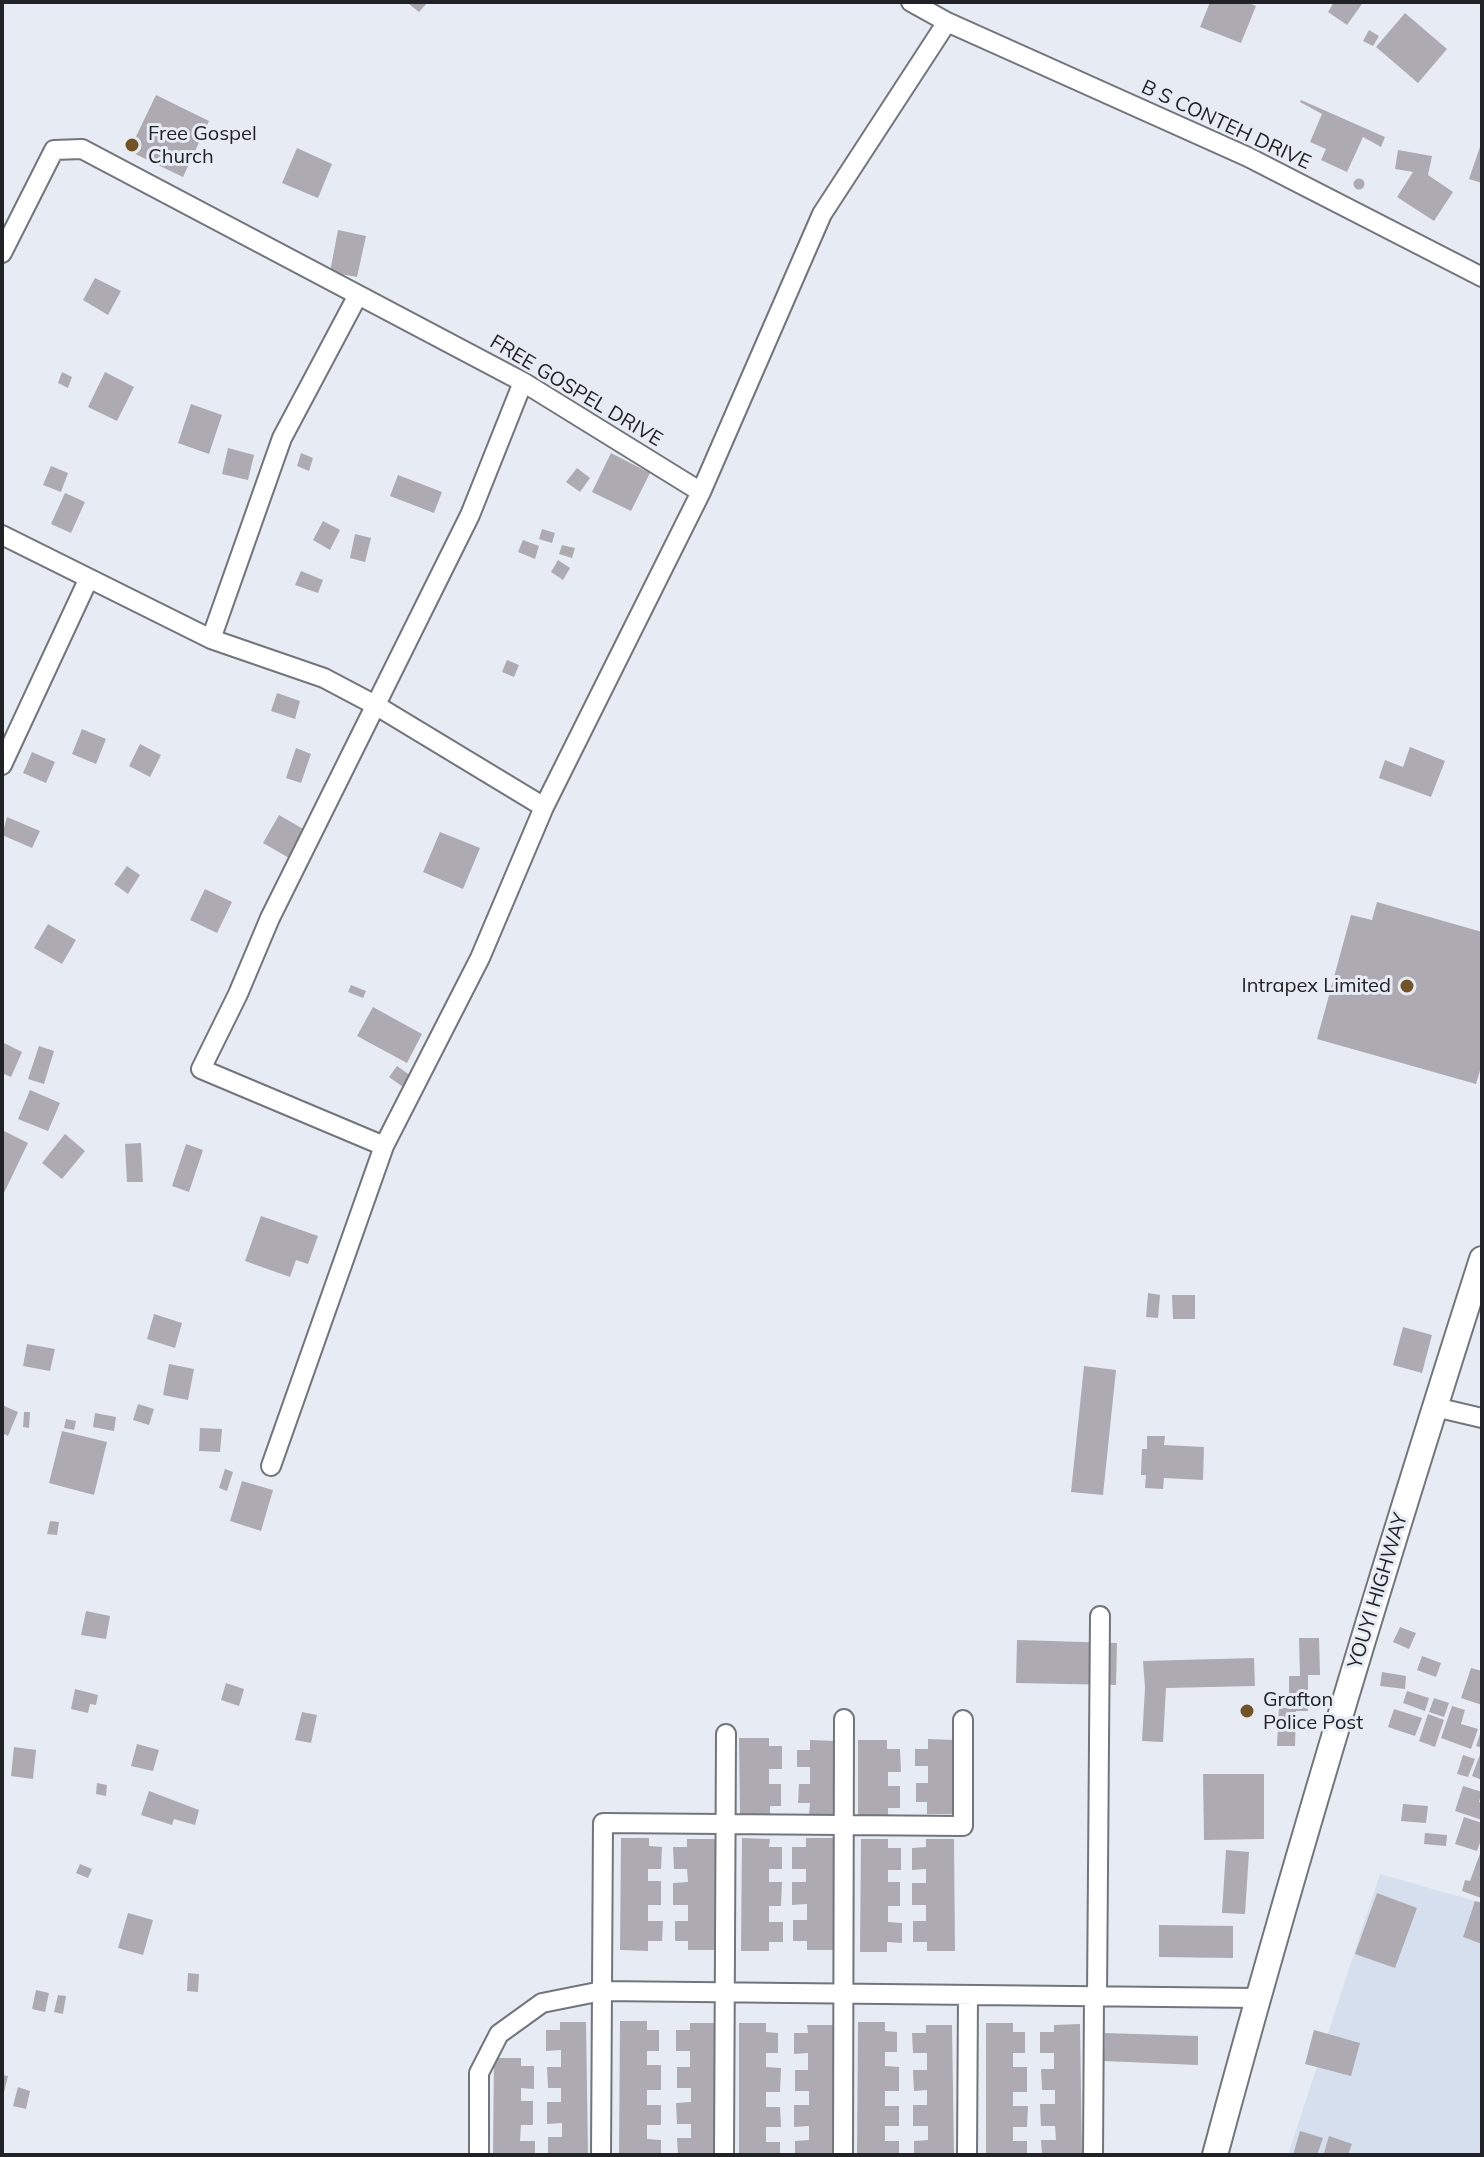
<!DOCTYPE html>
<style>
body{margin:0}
#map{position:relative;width:1484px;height:2157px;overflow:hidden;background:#e7ecf4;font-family:Mulish,sans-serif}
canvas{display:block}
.frame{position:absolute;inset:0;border:4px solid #202225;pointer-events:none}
</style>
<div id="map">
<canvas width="1484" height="2157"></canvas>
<div class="frame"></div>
</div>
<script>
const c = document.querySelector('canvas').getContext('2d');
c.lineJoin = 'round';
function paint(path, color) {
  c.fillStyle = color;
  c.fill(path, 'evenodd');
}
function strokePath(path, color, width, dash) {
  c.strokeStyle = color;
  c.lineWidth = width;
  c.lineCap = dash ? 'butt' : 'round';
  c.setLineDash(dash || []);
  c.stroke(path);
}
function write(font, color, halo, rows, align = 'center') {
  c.font = font + ' Mulish,sans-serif';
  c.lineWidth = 6;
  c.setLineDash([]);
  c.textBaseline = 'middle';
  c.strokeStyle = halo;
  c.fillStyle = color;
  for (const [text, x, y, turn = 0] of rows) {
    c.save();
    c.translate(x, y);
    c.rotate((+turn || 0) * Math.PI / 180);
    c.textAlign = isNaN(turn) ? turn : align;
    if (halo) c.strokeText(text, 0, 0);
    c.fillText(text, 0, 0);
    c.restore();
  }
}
paint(new Path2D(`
 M1380,1874L1482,1903V2155H1288Z`), '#d6dfee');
paint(new Path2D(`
 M411,2H428L419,12L409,4Z
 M1210,2H1246L1256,6L1241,43L1200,27Z
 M1334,2H1359L1362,4L1347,25L1328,12Z
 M1405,13L1447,49L1418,83L1376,47Z
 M1369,30L1379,36L1373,46L1363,41Z
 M156,95L209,121L183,177L129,151Z
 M1301,100L1385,137L1381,147L1363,137L1347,172L1321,160L1326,149L1310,142L1322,114L1300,102Z
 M1481,144H1482V183L1469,179Z
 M297,148L332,164L318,198L282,183Z
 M1398,150L1432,156L1428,175L1453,192L1434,221L1397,197L1413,172L1395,169Z
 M1353.5 184a5.5 5.5 0 1 1 11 0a5.5 5.5 0 1 1-11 0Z
 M338,230L366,236L357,277L330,272Z
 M95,278L121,291L108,315L83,300Z
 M62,372L72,377L68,388L58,383Z
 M105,372L134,387L117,421L88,407Z
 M191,404L222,415L209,454L178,443Z
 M228,448L254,455L248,480L222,474Z
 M301,453L313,458L309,471L297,466Z
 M611,453L650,473L631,511L592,492Z
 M51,466L68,473L61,492L43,485Z
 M577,468L590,478L580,492L566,482Z
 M398,475L442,492L434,513L390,496Z
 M65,493L85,502L71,533L51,524Z
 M323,521L340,530L330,550L313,540Z
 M542,529L555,533L552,543L539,539Z
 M355,534L371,538L365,562L350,558Z
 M523,540L539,546L535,559L518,552Z
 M562,545L575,548L572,558L559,554Z
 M558,560L570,568L563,580L551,572Z
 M301,571L323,580L318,593L295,585Z
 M507,660L519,665L514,677L502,672Z
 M277,693L300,701L295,719L271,711Z
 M82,729L106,739L96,764L72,754Z
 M140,744L161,755L150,777L129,766Z
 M1410,747L1445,761L1431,797L1379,778L1385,760L1403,767Z
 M296,748L311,754L301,783L286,778Z
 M32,752L55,762L46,783L23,773Z
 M279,815L305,830L289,858L263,843Z
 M7,817L40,831L32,848L2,835Z
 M440,832L480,848L463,889L423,872Z
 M127,866L140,875L128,894L114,884Z
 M205,889L232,902L217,933L190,920Z
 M1377,902L1482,932V1064L1476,1084L1317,1039L1351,915L1372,920Z
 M48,924L76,940L62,964L34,948Z
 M351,985L366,991L363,998L348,992Z
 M373,1007L422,1034L407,1063L357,1036Z
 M2,1042L22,1052L11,1077L2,1073Z
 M39,1046L54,1051L44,1084L28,1079Z
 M397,1066L418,1081L410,1092L389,1077Z
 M30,1090L60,1103L48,1131L18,1119Z
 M2,1130L28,1143L2,1197Z
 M65,1134L85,1151L62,1179L42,1163Z
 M141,1143L143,1182H127L125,1144Z
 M186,1144L203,1150L189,1192L172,1186Z
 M261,1216L318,1236L308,1264L296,1260L290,1277L245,1261Z
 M1148,1293L1160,1295L1158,1318L1146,1317Z
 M1172,1295H1195V1319H1173Z
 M154,1314L182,1323L175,1348L147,1339Z
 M1403,1327L1432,1335L1422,1373L1393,1365Z
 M27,1344L55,1349L50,1371L23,1366Z
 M169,1364L194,1369L188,1400L163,1395Z
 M1084,1366L1116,1370L1103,1495L1071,1492Z
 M138,1404L154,1409L149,1425L133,1420Z
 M2,1405L18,1412L8,1436L2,1433Z
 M24,1412H30L29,1428L23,1427Z
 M95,1413L116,1417L114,1431L93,1427Z
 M66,1419L76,1421L74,1430L64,1428Z
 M200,1428L222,1429L220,1452L199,1451Z
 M62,1431L107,1442L94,1495L49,1483Z
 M1147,1436H1165L1164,1445L1204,1447L1203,1480L1164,1478L1163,1489L1145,1488L1146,1475H1141L1142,1449H1147Z
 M225,1469L233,1472L227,1491L219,1488Z
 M242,1481L273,1490L261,1531L230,1521Z
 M50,1521L59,1522L57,1535L47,1534Z
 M86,1611L110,1616L106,1639L81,1635Z
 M1400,1627L1416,1633L1409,1649L1393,1642Z
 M1299,1638H1319L1320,1675H1308V1711H1296L1295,1746H1277L1279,1707L1289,1708V1676H1300Z
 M1017,1640L1117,1643L1116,1685L1016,1683Z
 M1422,1656L1441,1663L1436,1677L1417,1670Z
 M1254,1658L1255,1686L1166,1688L1163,1742L1142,1741L1145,1688L1143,1661Z
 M1471,1668L1482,1671L1480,1685L1482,1686V1705L1461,1698Z
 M1382,1672L1406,1676L1405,1689L1380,1686Z
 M226,1683L244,1689L239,1706L221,1700Z
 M75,1689L98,1695L96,1705L90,1704L88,1713L71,1709Z
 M1407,1691L1429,1698L1425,1711L1403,1703Z
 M1434,1698L1449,1703L1444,1717L1429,1712Z
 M1452,1706L1465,1710L1461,1724L1478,1729L1471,1749L1441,1738Z
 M1394,1709L1422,1718L1415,1736L1388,1727Z
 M302,1712L317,1715L311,1743L295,1740Z
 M1428,1714L1444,1720L1435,1747L1419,1741Z
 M1482,1728V1748L1476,1746Z
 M739,1738H769V1746H782V1769H769V1784H781V1806H770V1814H740Z
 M928,1739L954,1740L953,1814H927V1802H916V1783H928V1766H915V1749H928Z
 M810,1740L836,1741V1815L809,1814L810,1803H798L799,1784H810V1767H797V1750H810Z
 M858,1740H887V1749H900L901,1772H888V1786H900V1808H888V1816H858Z
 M137,1744L159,1750L153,1771L131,1766Z
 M14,1747L36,1750L33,1779L11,1776Z
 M1482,1749V1780L1472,1776Z
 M1463,1755L1475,1759L1468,1777L1457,1774Z
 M1203,1774H1264V1839L1204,1840Z
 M97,1783L107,1785L106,1796L96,1794Z
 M1463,1786L1482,1792L1479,1802L1482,1803V1820L1455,1811Z
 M149,1791L199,1810L195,1825L174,1819L172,1825L141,1815Z
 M1403,1804L1428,1806L1426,1823L1401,1821Z
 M1464,1817L1482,1823V1837L1477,1851L1455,1844Z
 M1425,1833L1447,1835L1446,1846L1424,1844Z
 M621,1838H649V1846L662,1847L661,1869H648V1881H661V1905H648V1921H663L662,1941H648V1951L620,1950Z
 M742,1838L770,1839L769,1847H782V1869H769V1882H782L781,1906H769V1922H783V1942H769V1951H741Z
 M806,1838H834L835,1950H807V1941H793V1920H807V1904L792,1905V1882H806V1869H792V1847H806Z
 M687,1839H715L716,1950H688V1941H675V1921H688V1905H673V1883L688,1882L687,1869H674L673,1847H687Z
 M861,1839H888V1848H901V1870H888V1882H900V1906H888V1922L902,1923V1943L887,1942V1952H860Z
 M926,1839H954L955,1951H927V1942H913V1921H926V1905H912V1883H926V1869L912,1870V1848L926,1847Z
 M1482,1848V1895L1481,1898L1462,1891L1465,1880L1470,1881Z
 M1226,1850L1249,1852L1245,1914L1222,1913Z
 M80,1864L92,1869L88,1878L76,1873Z
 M1377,1893L1417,1908L1395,1968L1355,1954Z
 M1475,1901L1482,1903V1944L1463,1937Z
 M128,1913L153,1920L143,1955L118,1948Z
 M1159,1925L1233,1926V1958L1159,1957Z
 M188,1973L199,1974L198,1992L187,1991Z
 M36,1990L49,1993L45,2012L32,2009Z
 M58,1995L66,1996L63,2014L54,2012Z
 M620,2021H647V2030H659V2051H647V2065H661V2090H647V2105H661V2125H647V2139L661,2140V2155H619Z
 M560,2022H586L588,2155H548V2137H562V2123L547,2124V2102H561V2088H548L547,2067H561V2050L546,2051V2030H560Z
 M858,2022H885V2031L897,2032V2052H885V2066L899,2067V2091H885V2106H899V2126H885V2141H899V2155H857Z
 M690,2023H716L718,2155H678L677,2138H691V2124H677L676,2103L691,2102V2088H677V2067H690V2051H676V2030H690Z
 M739,2023H766V2032L778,2033V2053H766V2067L781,2068L780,2092H766V2107H780L781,2127H766V2142H780V2155H739Z
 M986,2023H1013V2032H1025V2053H1013V2067H1027V2092H1013V2106H1028L1027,2127H1013V2141H1027V2155H986Z
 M1080,2024L1082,2155H1042L1041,2140H1056L1055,2126H1041L1040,2104H1055V2090H1042L1041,2069H1054V2053H1040V2032H1054V2025Z
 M807,2025H834L836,2155H795V2141L809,2140V2126L794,2127V2105H809V2091H795V2070H808V2053L794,2054V2033H808Z
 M926,2025H952L954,2155H914V2141L928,2140V2126H913V2105H927V2090L914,2091L913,2070H927V2053H913L912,2033H926Z
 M1314,2030L1360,2043L1351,2076L1305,2064Z
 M1105,2033L1198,2036V2065L1104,2061Z
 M494,2058H521V2066H534V2089L521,2088V2101H533V2125H521L520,2141H535V2155H493Z
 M2,2075L8,2076L3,2096L2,2095Z
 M18,2087L30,2091L26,2109L13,2106Z
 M1300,2131L1323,2138L1317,2155H1293Z
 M1329,2136L1352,2144L1348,2155L1324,2153Z`), '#aeaab1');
const minor = new Path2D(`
 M911,2L947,22L1248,157L1482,277
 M2,253L54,150L82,149L523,382L701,492L822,214L947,22
 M2,535L211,639L324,678L377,706L544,807
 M211,639L282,438L358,295
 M2,765L88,580
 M384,1146L201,1069L238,994L270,918L470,515L523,382
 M1435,1407L1482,1418
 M271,1466L384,1146L480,958L544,807L701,492
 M1097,1996L1100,1616
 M479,2155V2073L499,2034L542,2003L602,1991L1258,1998
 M601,2155L603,1823L963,1826V1720
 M724,2155L726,1734
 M843,2155L844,1719
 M967,2155L968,1995
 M1093,2155L1094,1996`);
const major = new Path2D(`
 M1215,2155C1296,1854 1387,1556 1482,1259`);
strokePath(minor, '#71757c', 22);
strokePath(major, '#71757c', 28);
strokePath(minor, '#fff', 18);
strokePath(major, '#fff', 24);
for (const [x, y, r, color] of [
 [132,145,8,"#715327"],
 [1407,986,8,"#715327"],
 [1247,1711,8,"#715327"]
]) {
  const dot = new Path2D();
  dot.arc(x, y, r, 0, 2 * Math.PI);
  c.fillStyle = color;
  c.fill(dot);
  strokePath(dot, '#e7ecf4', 3);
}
write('20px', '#202225', '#e7ecf4', [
 ["B S CONTEH DRIVE",1226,125,25],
 ["FREE GOSPEL DRIVE",576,391,31],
 ["YOUYI HIGHWAY",1378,1591,-73]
]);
write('20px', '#202225', '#e7ecf4', [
 ["Free Gospel",148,134],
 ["Church",148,157],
 ["Intrapex Limited",1391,986,"right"],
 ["Grafton",1263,1700],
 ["Police Post",1263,1723]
], 'left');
</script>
